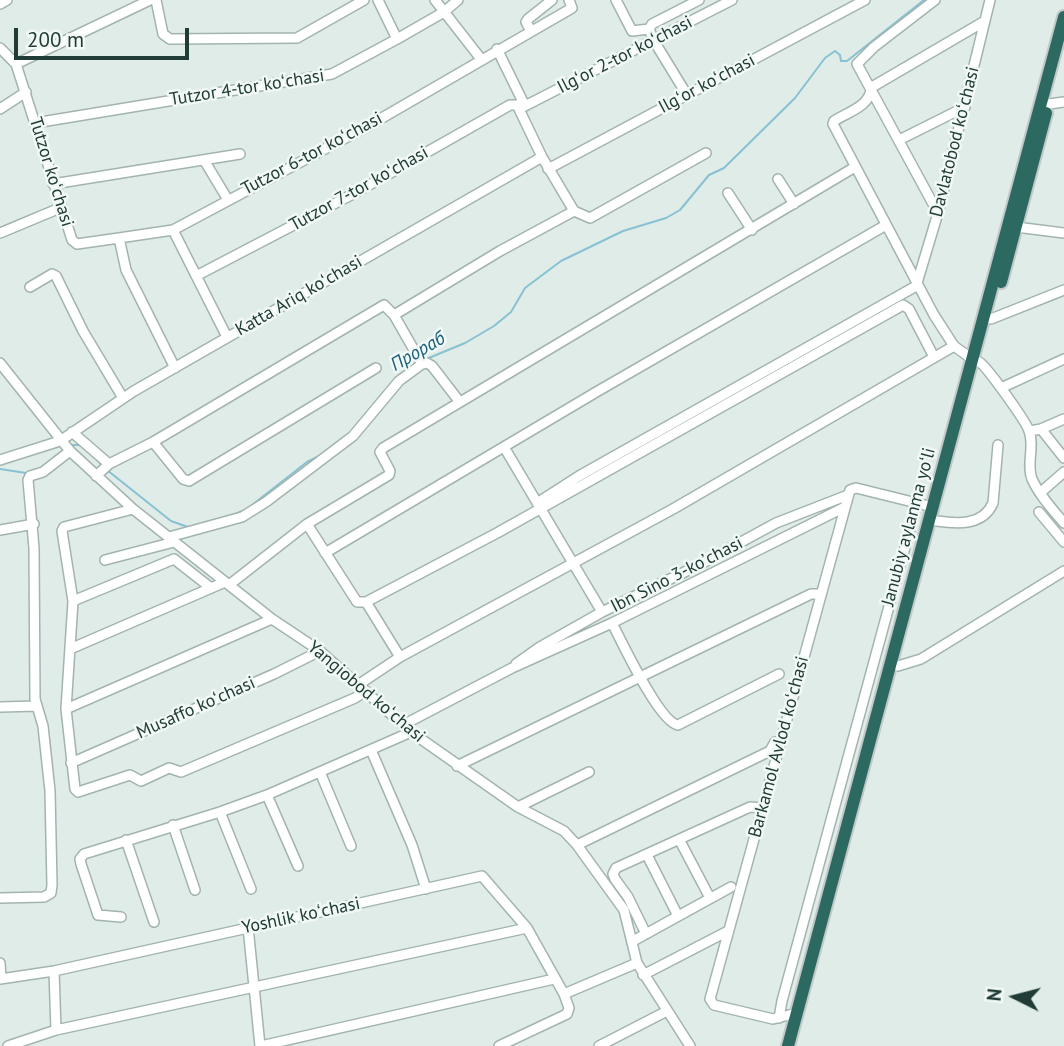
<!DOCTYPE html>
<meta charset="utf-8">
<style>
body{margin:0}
#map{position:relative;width:1064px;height:1046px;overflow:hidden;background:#e0ece7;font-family:"PT Sans",sans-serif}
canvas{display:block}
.north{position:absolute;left:980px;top:962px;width:70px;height:70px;-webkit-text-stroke:5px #f1f8f5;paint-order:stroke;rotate:276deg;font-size:19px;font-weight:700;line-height:28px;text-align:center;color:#213c37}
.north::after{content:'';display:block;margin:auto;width:24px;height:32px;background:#213c37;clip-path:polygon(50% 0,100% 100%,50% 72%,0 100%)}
.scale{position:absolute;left:14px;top:28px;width:175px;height:32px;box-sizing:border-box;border:4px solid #213c37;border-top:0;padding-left:9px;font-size:21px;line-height:24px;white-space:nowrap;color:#213c37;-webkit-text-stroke:5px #f1f8f5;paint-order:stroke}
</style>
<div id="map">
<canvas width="1064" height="1046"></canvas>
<div class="north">N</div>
<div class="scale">200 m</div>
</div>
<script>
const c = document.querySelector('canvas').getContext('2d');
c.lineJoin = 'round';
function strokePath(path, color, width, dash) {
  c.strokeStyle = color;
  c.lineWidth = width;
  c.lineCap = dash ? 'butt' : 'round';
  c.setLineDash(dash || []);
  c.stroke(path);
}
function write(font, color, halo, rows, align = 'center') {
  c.font = font + ' "PT Sans",sans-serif';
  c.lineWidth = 5;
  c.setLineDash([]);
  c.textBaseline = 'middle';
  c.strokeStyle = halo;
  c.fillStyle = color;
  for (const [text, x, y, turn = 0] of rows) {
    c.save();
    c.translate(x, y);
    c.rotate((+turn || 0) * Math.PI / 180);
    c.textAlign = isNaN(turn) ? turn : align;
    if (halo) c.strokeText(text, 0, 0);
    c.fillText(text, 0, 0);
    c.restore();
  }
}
strokePath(new Path2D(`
 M424,360L465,343L494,326L511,312L525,288L561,261L623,231L666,218L680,210L709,175L724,168L795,98L825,58L835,51L840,55L841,61H847L924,0
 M364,417L396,378
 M71,445H79L86,449
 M90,453L103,466
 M54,457L64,450
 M0,469L26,473
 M107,470L171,521L188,527L218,519
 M252,505L307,462L321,455
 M230,516L245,510`), '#87c1d2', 2);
const minor = new Path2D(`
 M156,0L163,34L170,39L297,38L364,0
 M378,0L397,39
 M435,0L481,59
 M616,0L632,31L649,29
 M935,0L874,47L857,64L938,213
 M0,4L7,0
 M531,31L526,22L528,19L552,0
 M0,48L16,64L72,240L77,244L119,238L126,270L175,368
 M497,49L525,106
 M16,64L150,0
 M687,95L654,41L649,29L652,24L699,0
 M1049,104L1064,102
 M0,109L26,92
 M519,109L732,0
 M519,109L542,157L574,211
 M35,123L332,74L397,39L444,12L458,0
 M899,140L965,107
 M204,160L228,200
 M548,169L865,0
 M778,179L794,204
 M53,184L240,154
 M728,193L752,230
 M1016,227L1064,233
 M173,230L227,337
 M0,233L60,208
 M119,238L173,230L368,126L572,8L569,0
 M196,276L355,193L510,105H517L519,109
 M917,283L938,213L990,0
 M30,287L52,274L56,276L83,331L123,398
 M394,315L500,251L574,211L590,218L706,153
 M991,319L1064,290
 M972,359L954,346L934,315L833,124L834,121C850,111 869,107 872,87L985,21
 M979,362C986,365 1027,423 1029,431C1035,446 1026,464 1032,479C1039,495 1053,510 1064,523
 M0,363L70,451L133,509L272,619L320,651L411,732L518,807L564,831L577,845L624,910L637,963L690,1046
 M1001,388L1064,359
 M1041,429L1064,419
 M1030,431L1041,429L1064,458
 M72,432L109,464
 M153,442L183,479L189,481L376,368
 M504,447L602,612
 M0,460L60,441L134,391L542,157
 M96,476L109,464L153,442L384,305L394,315L422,364
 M1040,493L1064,472
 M537,503L579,476L918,285
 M133,509L64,527L62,531L73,601L66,709L75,789L78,792L130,775L141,781L169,768L181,772L355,698L366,691
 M1039,512L1064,542
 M937,521C957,524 983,526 993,503L998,445
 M307,524L357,602H366L400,657L673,509L954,346
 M0,530L34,524
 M169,537L242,517L266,502L353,436L399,381L422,364L427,363L432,366L459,401
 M325,553L598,391L886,225
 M105,560L174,542
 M229,585L307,524L389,475L390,471L380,452L383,448L855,167
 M73,601L174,559L211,588
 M366,602L497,533L903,305L909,309L934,357
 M612,623C622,642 659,722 678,725L779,674
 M70,649L225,582
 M516,664L540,647L602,612L699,565L776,523L848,495
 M898,666L921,659L1064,571
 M358,685L400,657
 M0,707L37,706
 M66,709L272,619
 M403,725L512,668L612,623L845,507
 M371,750L412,845L426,889
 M71,763L274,674L320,651
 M457,766L811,594H821
 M320,772L351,846
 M267,795L298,866
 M518,807L589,772
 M220,812L251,889
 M173,825L195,890
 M126,840L154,922
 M680,841L710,898
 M577,845L770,751L775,742H781
 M647,855L678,916
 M0,898L44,897L51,893L52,885L50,791L43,726L35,699L34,548L28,480L30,476L43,472L70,451
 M121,917L98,915L81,864L80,859L84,854L220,812L267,795L411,732
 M248,927L260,1046
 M646,934L628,897L615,879L613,874L616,868L750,807L763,808
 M633,941L731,887
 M0,963L1,979
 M54,971L56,1030
 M643,975L728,931
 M0,979L54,971L482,876L527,928L564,994L637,963
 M797,1013L773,1019L714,1005L710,999L850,490L856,488L933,507
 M779,1018L782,1001L917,503
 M8,1046L56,1030L527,928
 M261,1046L554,979
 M499,1046L567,1014L569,1008L564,994
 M599,1046L667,1011`);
const highway = new Path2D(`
 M1001,282L1046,113
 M788,1046L1064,17`);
strokePath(minor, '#a3b4af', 12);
strokePath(highway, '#c1c8c7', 16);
strokePath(minor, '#fff', 9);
strokePath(highway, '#2c6961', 12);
write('18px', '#213c37', '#f1f8f5', [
 ["Ilgʻor 2-tor koʻchasi",625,55,-27],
 ["Ilgʻor koʻchasi",707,84,-28],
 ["Tutzor 4-tor koʻchasi",247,88,-9],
 ["Davlatobod koʻchasi",955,142,-76],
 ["Tutzor 6-tor koʻchasi",312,154,-28],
 ["Tutzor koʻchasi",51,172,73],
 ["Tutzor 7-tor koʻchasi",359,189,-29],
 ["Katta Ariq koʻchasi",299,296,-30],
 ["Janubiy aylanma yoʻli",909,527,-75],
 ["Ibn Sino 3-koʼchasi",677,575,-27],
 ["Yangiobod koʻchasi",366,692,40],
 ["Musaffo koʻchasi",196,708,-24],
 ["Barkamol Avlod koʻchasi",779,747,-75],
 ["Yoshlik koʻchasi",301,916,-12]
]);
write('italic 19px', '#1a6279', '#f1f8f5', [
 ["Прораб",418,352,-30]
]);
</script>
